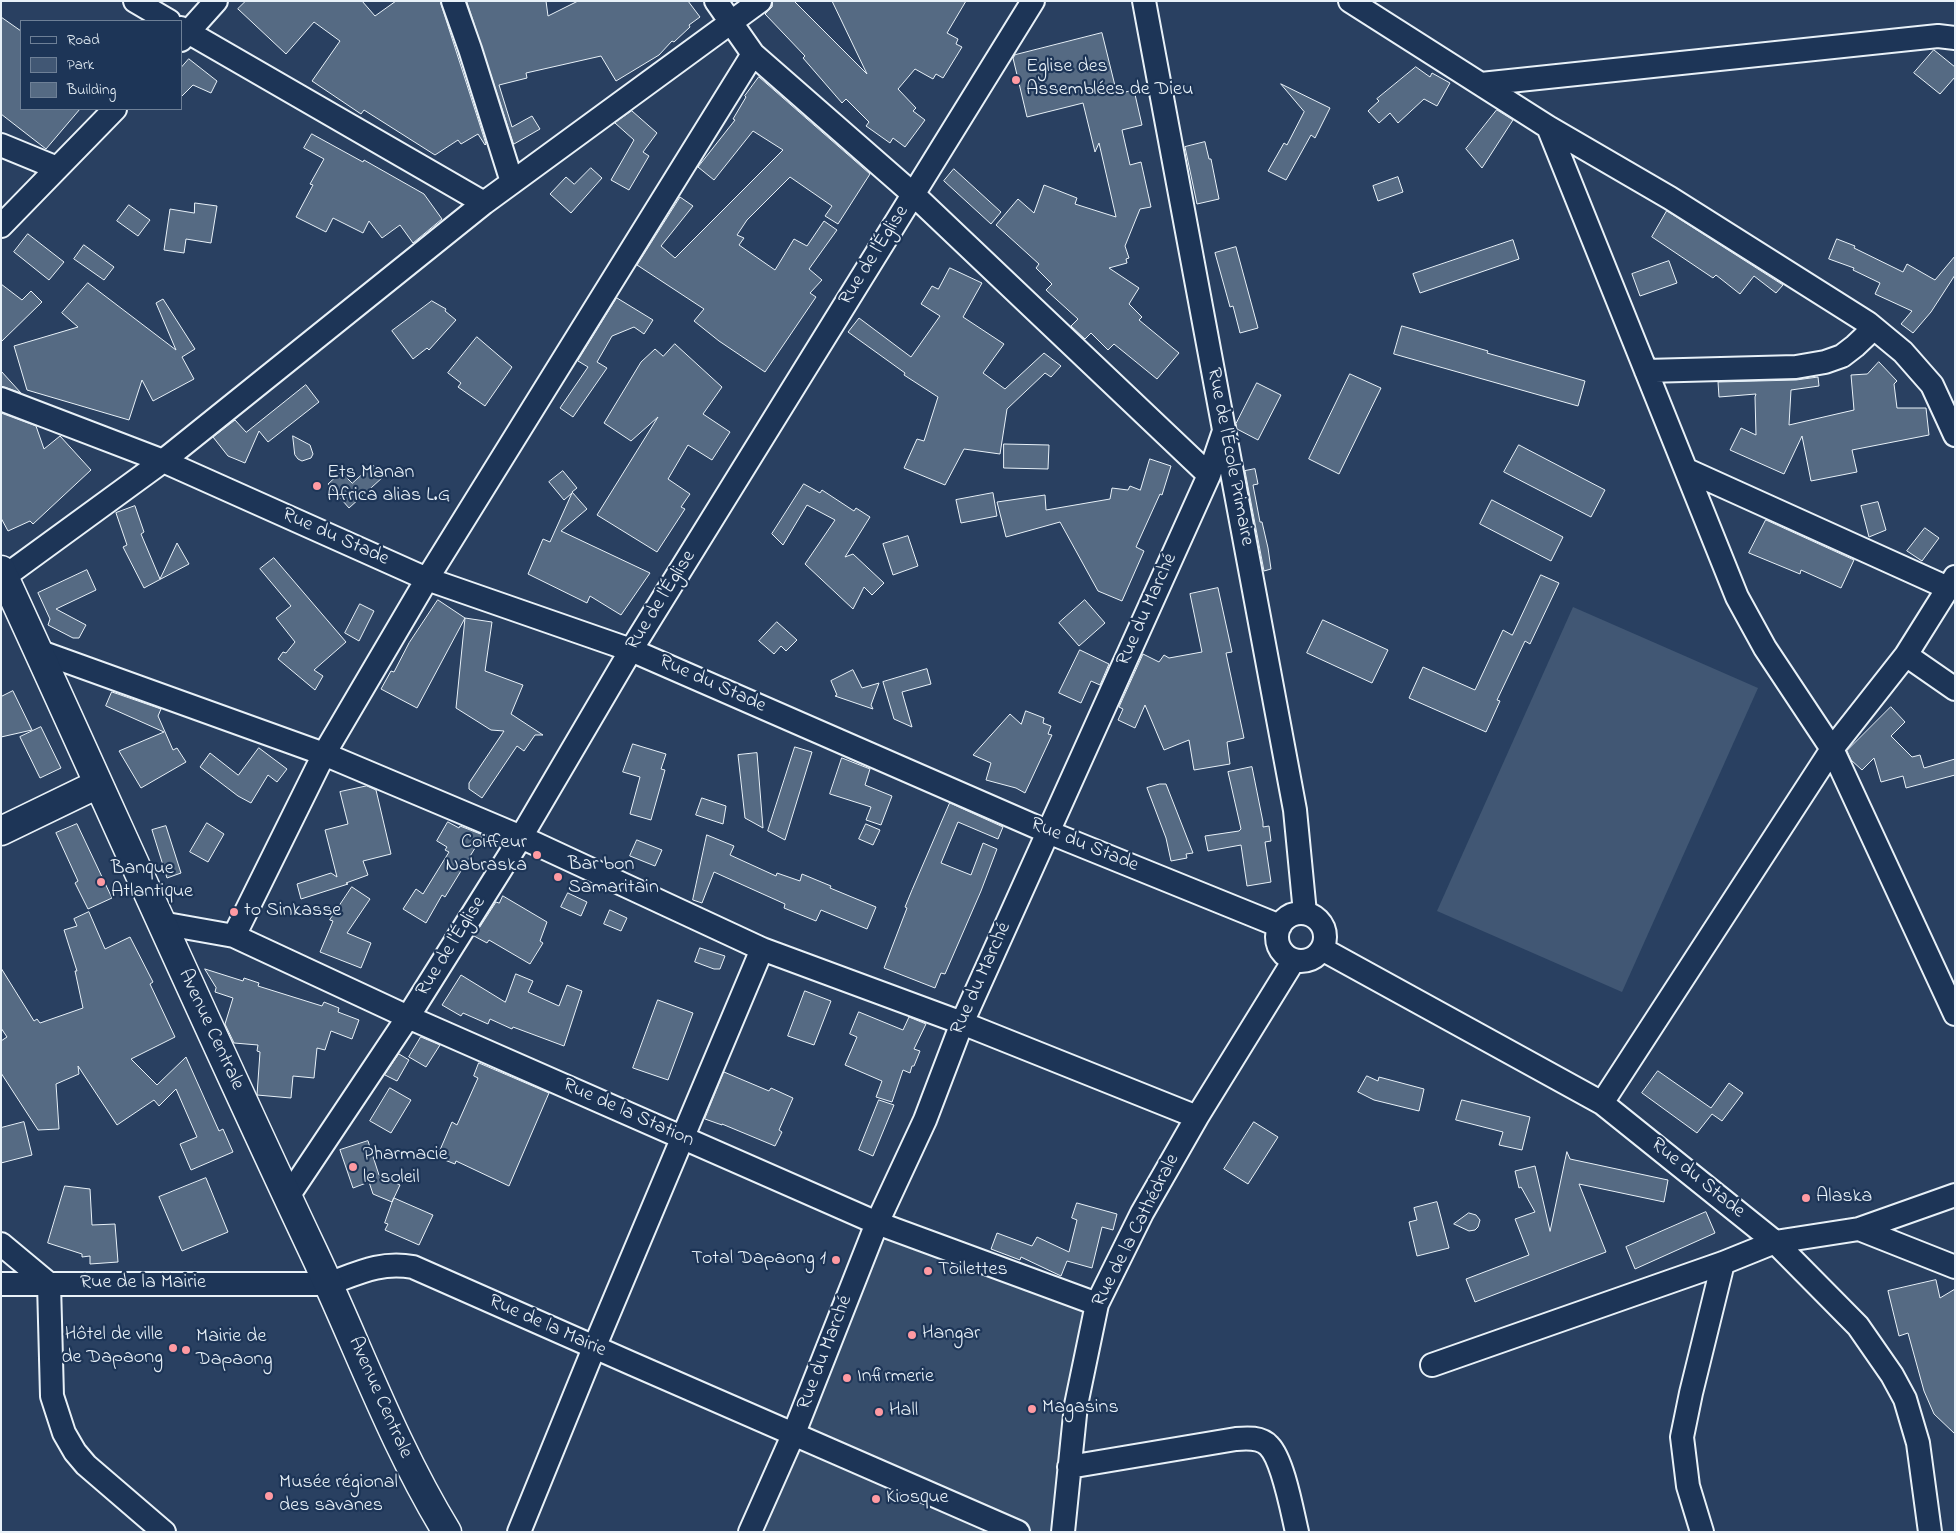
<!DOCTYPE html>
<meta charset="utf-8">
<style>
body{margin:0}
#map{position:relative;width:1956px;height:1533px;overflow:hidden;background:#294061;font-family:"Indie Flower",sans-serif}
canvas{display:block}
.frame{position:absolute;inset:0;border:2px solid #e8f1f8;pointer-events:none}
.legend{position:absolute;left:20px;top:20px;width:162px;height:90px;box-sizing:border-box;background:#1d3557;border:1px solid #6e8097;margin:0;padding:6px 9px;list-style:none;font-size:15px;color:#e8f1f8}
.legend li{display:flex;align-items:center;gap:10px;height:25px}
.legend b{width:25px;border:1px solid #6e8097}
</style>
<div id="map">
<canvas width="1956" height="1533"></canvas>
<div class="frame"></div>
<ul class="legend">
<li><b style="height:6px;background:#1d3557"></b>Road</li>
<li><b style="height:14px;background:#415774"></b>Park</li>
<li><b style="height:14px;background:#556a83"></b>Building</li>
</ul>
</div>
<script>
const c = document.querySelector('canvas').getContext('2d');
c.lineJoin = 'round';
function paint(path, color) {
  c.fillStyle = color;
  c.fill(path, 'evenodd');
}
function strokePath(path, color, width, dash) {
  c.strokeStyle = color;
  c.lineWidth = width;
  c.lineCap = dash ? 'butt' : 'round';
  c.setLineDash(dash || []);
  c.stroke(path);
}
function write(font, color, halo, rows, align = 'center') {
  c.font = font + ' "Indie Flower",sans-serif';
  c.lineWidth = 4.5;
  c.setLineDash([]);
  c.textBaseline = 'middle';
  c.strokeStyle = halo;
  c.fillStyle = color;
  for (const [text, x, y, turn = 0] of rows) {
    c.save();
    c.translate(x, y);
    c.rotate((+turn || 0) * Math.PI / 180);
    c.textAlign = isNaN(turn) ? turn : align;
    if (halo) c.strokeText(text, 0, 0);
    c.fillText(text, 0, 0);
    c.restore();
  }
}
paint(new Path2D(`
 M877,1223L1090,1309L1058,1532H750Z`), '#364d6b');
paint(new Path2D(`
 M1573,607L1758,688L1622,992L1437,911Z`), '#415774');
const building = new Path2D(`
 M246,1H362L375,16L396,1H440L486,144L485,145L478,134L461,144L458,140L435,155L364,110L361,114L312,81L340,41L314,22L286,54L238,9Z
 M467,1H546L548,16L578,1H688L700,17L689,25L690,27L674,42L672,41L659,55L616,81L601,56L526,73L527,78L499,85L512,127L532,116L540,129L514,144Z
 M773,1H794L867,74L832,1H966L947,33L958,39L956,44L962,47L943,78L936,74L933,79L915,69L898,89L916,108L913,111L925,120L905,147L893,138L890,143L866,126L869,122L846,99L842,103L803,58L805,56L765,14L772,7Z
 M1,17L21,31V109H80L46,149L1,114Z
 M1102,33L1117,94L1134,90L1142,125L1122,130L1130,165L1141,162L1151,207L1140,209L1125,246L1129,258L1126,259L1127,263L1109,268L1139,288L1129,304L1142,317L1139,320L1179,353L1157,379L1114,344L1108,350L1091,333L1085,339L1071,326L1078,319L1046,290L1052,284L1036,268L1039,264L996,225L1018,199L1034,213L1044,185L1077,198L1075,204L1116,217L1099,143L1095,152L1083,103L1027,117L1013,58L1015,55Z
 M1934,50L1955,67V77L1940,94L1914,73Z
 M189,59L217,81L211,93L193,85L181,97V68Z
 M1416,67L1430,77L1432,73L1450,83L1437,106L1424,99L1398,123L1390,113L1379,123L1368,111L1379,101L1377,99Z
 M759,77L870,174L838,224L825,216L832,206L790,177L747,220L737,235L744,238L739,245L775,270L794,239L807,246L824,221L837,230L809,269L822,280L810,293L816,297L765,372L719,341L694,321L704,309L637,265L680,197L693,206L661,246L675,258L783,150L753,131L714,180L698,167L735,120L733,119L746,97L745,96Z
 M1281,84L1330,108L1315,138L1311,135L1286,180L1268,171L1284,143L1287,145L1304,112Z
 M1497,110L1513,120L1482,168L1466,149Z
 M632,111L657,133L643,152L649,156L629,190L611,180L634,140L615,123Z
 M312,134L363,162L364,160L424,194L442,219L413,243L400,225L382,238L369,221L363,233L333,218L326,232L296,217L313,185L310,184L324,159L304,148Z
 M1205,142L1209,159H1211L1219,199L1197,204L1185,147Z
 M591,168L602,178L571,213L550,194L566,177L574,184Z
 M954,169L1001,212L991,224L944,181Z
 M1398,177L1403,192L1378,201L1373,186Z
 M195,203L217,206L211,243L186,239L184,253L164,250L170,209L194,213Z
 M129,205L150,220L138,236L117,221Z
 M1667,211L1783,285L1776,293L1754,276L1740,294L1716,275L1713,278L1652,237Z
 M28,234L64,262L49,280L14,252Z
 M1837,239L1855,246L1854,248L1903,272L1907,264L1935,280L1955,256V275L1931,312L1913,333L1901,324L1912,311L1875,294L1880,283L1853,270L1854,268L1829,259Z
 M1513,240L1519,259L1420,293L1413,274Z
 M84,245L114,267L104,280L74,259Z
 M1236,247L1258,328L1240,333L1233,306L1230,307L1215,253Z
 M1669,261L1677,283L1640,296L1632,274Z
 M950,268L982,283L963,317L1004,344L983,373L1005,389L1044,353L1061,366L1051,377L1045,373L1007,409L1000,454L964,449L945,485L904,468L917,439L924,441L938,397L904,375L905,373L848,332L859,318L911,357L940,316L921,304L932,286L938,289Z
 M88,283L176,350L156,303L163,299L195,349L182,357L194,379L153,401L142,380L129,420L27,390L14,346L78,327L62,313Z
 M1,284L22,300L31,291L42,302L1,342Z
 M617,298L653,320L644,334L634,327L612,336L597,362L607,368L573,417L560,408L588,367L578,361Z
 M432,301L446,309L445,311L456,320L429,350L427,348L413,359L392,331Z
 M1402,326L1488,351L1487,353L1585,381L1578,406L1394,354Z
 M477,337L512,367L485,406L458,387L461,383L448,373Z
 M675,344L722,387L703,414L730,432L712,460L688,445L668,479L690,494L681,507L685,509L657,552L597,515L658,417L631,441L604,423L641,362L655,349L663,356Z
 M1879,362L1897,381L1894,384L1897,408H1926L1929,435L1852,450L1857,472L1811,481L1802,436L1784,474L1730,450L1741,428L1756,435L1755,397L1756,394L1719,397L1718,382L1796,380L1818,377L1819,386L1791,390L1789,425L1854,410L1851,375L1867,374Z
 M1,371L21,393L1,386Z
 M1350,374L1381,388L1339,474L1309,459Z
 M1257,383L1281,395L1258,440L1237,429L1236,424Z
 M306,385L319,402L268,442L259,431L245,463L228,456L213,437L235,420L246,432Z
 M1,413L36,426L44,449L60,436L91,470L33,524L30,521L8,531L1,518Z
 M293,436L310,445L313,454L311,458L302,461L298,459L295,455Z
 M1004,444L1049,445L1048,469L1004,468Z
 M1519,445L1605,490L1591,517L1504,472Z
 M1150,459L1171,466L1162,495L1160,494L1136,547L1144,551L1122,601L1098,591L1060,522L1006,537L997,502L1045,495L1046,510L1110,499L1112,488L1128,490L1130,486L1140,490Z
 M373,465L383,477L349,508L328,484L341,472L352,483Z
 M1255,469L1258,484L1253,485L1260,522H1262L1268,548L1271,569L1264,571L1245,471Z
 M563,471L577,488L572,492L587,509L561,531L650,573L621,615L590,596L587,603L528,574L543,539L550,542L572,493L564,500L549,482Z
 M804,484L820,493L822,490L854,511L856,508L870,517L845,557L853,554L884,583L872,595L864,587L853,609L805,564L835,520L807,505L783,545L772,534Z
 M993,493L997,516L961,523L956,500Z
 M1492,500L1563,537L1551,561L1480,524Z
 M1878,502L1886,530L1869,537L1861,506Z
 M135,506L144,532L141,534L160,579L177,543L189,564L144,588L123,547L127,545L116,513Z
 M1766,520L1854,560L1841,588L1801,570L1800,574L1749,553Z
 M1925,528L1939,538L1922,561L1907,551Z
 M908,536L918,566L893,575L883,544Z
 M274,558L346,642L314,670L323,676L315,690L278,659L283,652L286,653L295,642L276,618L291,606L260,569Z
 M87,570L96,590L56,609L86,625L79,638H73L48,625L50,619L38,593Z
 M1541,575L1559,583L1530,644L1525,641L1497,700L1500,701L1486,732L1409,698L1423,667L1475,690L1503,630L1512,635Z
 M1218,588L1232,652L1226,653L1244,738L1227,742L1230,764L1194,770L1189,740L1164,750L1145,705L1135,728L1118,720L1123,709L1119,707L1143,654L1159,662L1164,655L1169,658L1202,652L1190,594Z
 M438,600L465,618L492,622L485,671L523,685L511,714L543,735H535L524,751L517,746L482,798L469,789V783L504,731L491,730L456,708L465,618L417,708L381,689L391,671L394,672L409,643Z
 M1085,600L1105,623L1079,646L1059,623Z
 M360,604L374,611L359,641L345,633Z
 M1323,620L1388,650L1372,683L1307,653Z
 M777,622L797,640L786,651L781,646L774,654L759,641Z
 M1080,650L1109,664L1100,685L1091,681L1081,703L1059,693Z
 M927,669L931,684L902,692L912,727L894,719L883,682Z
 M853,670L862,688L879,683L871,705L873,709L835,696L837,695L831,681Z
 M13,691L32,730L1,737V697Z
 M112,692L161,709L158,716L173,750L177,748L186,762L141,788L119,751L164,732L106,706Z
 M1891,707L1905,722L1891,736L1912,757L1920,755L1924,768L1955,759V775L1906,788L1903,776L1881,782L1874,758L1862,770L1851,760L1847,751Z
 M1026,711L1044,718L1043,723L1051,726L1048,734L1052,735L1025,793L1016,788L986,780L991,763L973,755L1010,714L1021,724Z
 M41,727L61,768L40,778L20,737Z
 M633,744L666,754L661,769L665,770L651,820L630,814L640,777L623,772Z
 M795,747L812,752L785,840L768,831Z
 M259,748L287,769L277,782L268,775L251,803L238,796L200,767L210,753L238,775Z
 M757,753L763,828L745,818L738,755Z
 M842,758L870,769L865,785L892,796L881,825L866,820L871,807L830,794Z
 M1252,767L1263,822V827L1269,826L1271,841L1265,842L1271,882L1247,886L1241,845L1208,851L1205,836L1239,831L1241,829L1228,772Z
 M1160,784H1166L1193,853L1186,854L1187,858L1171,861L1166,838L1147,788Z
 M367,786L376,790L391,854L363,861L368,875L346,883L348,884L301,899L297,884L331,873L337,877L325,830L348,824L340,792Z
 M702,798L726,806L723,824L696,815Z
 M950,803L1003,827L998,839L958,822L941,863L971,875L983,843L997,849L981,891L945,974L941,973L935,988L884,968L907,908L905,907L912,890Z
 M448,822L459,828L460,826L483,835L445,897L442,895L426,923L403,909L416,889L423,894L449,852L445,850L447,847L437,841Z
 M207,823L224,834L208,862L190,852Z
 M77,824L112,898L88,909L75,883L78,881L56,833Z
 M866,824L880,830L873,845L859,839Z
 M166,826L181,873L167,878L152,830Z
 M707,835L734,846L730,855L776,876L777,873L800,881L802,874L831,886L830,888L876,907L867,929L821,910L816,921L784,908L785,904L714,872L702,903L693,900Z
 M637,840L662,850L655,866L630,856Z
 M352,887L370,899L347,933L371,943L361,968L320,952L333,921L330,920Z
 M568,893L587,902L581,916L561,907Z
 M503,896L547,922L540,941L543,943L530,964L489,940L487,943L474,936L496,902L499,903Z
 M610,910L627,918L621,931L604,924Z
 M89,912L105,949L130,937L153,982L150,984L175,1037L131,1059L157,1085L186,1057L219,1131L223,1129L233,1152L191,1170L180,1144L197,1137L176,1089L159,1106L154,1100L117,1125L78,1066L79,1074L56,1084L59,1129L38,1130L1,1073V1041L7,1037L1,1028V968L34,1021L37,1019L40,1023L83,1008L75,971H77L64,930L77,926L74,919Z
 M700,948L725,956L720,969H714L695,962Z
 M205,969L243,981L244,978L259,983L258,986L322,1006L324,1002L339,1008L338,1012L359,1020L352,1039L331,1031L325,1050L317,1048L314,1078L293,1076L291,1098L257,1095L260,1052L257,1051L258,1045L234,1043L225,1024L233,998L215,992L216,988Z
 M516,974L533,981L528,992L559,1006L567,985L582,991L564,1046L513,1027L512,1029L490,1019L488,1024L463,1013L461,1016L442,1005L461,975L505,1002Z
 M805,991L831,1001L814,1045L788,1036Z
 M658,1000L693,1013L668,1080L633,1068Z
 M859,1012L903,1030L909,1017L926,1024L914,1049L920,1051L914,1066H912L910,1073L903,1070L892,1102L876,1097L882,1081L845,1065L857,1037L850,1034Z
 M421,1037L440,1045L426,1067L409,1057Z
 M399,1054L409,1060L397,1081L385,1075Z
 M479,1063L549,1093L509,1186L456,1161L455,1164L437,1157L452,1122L457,1125L478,1078L474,1076Z
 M1658,1071L1711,1108L1729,1083L1743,1093L1722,1121L1712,1114L1697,1133L1642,1093Z
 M724,1072L769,1091L771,1088L793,1098L779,1130L782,1132L775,1146L722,1124V1125L705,1119Z
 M1367,1076L1378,1081L1379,1077L1424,1089L1419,1111L1374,1100L1358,1092Z
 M390,1088L411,1100L391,1133L370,1121Z
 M879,1100L894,1105L873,1156L859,1150Z
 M1462,1100L1530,1117L1522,1150L1499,1145L1503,1132L1456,1120Z
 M24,1122L32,1155L1,1163V1128Z
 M1254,1122L1278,1137L1248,1184L1224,1169Z
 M368,1141L379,1175L400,1185L392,1202L373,1194L369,1182L353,1188L340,1150Z
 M1567,1152L1570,1159L1668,1180L1664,1202L1579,1184L1606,1252L1475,1302L1466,1279L1529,1255L1515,1219L1535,1212L1521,1187L1519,1188L1515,1171L1535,1166L1550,1231Z
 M206,1178L228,1232L182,1251L159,1197Z
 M65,1186L90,1189L92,1225L115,1224L118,1262L90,1264V1256L82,1257V1254L48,1243Z
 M394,1198L433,1215L419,1245L385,1230L388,1224L385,1223Z
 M1437,1202L1449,1248L1417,1256L1409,1222L1417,1220L1414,1208Z
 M1077,1203L1117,1214L1113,1230L1102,1227L1092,1268L1067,1261L1061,1276L1021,1257L1020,1260L991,1249L997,1233L1032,1246L1037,1237L1069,1252L1077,1220L1072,1218Z
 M1706,1212L1715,1233L1635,1269L1626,1247Z
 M1469,1213L1476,1215L1480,1220L1478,1227L1475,1230L1469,1231L1454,1224Z
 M1936,1280L1940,1298L1955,1289V1434L1934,1414L1924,1391L1908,1333L1899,1336L1888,1291Z`);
paint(building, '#556a83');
strokePath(building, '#e8f1f8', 1);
const street = new Path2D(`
 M135,1L169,21
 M453,1L470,49L512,182
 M716,1L753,54L913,194L1209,475
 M1144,1L1295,810L1305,913
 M1350,1L1548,127L1670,198L1868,323L1903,352L1932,385L1955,435
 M181,28L484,203
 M181,40L216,1
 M1481,84L1938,36L1955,38
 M1548,127L1737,597L1765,648L1832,749L1955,1014
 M1,145L57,168
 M1,226L115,109
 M1646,371L1796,367L1825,362L1842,356L1855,346L1874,328
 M1,399L163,461L427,579L631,650L1048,832L1280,926
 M1687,470L1948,588
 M4,577L163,461L484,203L760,1
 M38,651L324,754L521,837L762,949L962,1023L1197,1117
 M1906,655L1955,689
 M1277 937a24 24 0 1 1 48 0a24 24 0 1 1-48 0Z
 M161,923L234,936L408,1017L877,1223L1097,1304
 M234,936L324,754L427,579L753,54
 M1322,949L1602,1103L1775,1242L1858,1326L1892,1375L1905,1399L1918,1443L1930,1532
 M1602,1103L1832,749L1906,655L1955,577
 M287,1198L408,1017L521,837L631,650L1033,1
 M1859,1229L1955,1195
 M1,1244L49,1284
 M1,1284H328C358,1273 381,1261 413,1267C614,1357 816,1443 1018,1532
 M49,1284L52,1396L64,1433L75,1452L86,1465L164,1532
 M1432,1365L1723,1263L1775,1242L1859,1229L1955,1267
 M1069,1467L1236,1439C1247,1438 1261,1437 1269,1446C1283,1460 1292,1511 1297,1532
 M519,1532L594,1348L762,949
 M750,1532L794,1433L877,1223L925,1120L962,1023L1209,475L1224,431
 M1063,1532L1076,1405L1097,1304L1142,1213L1197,1117L1294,960
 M1702,1532L1688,1486L1682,1437L1691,1393L1723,1263`);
const secondary = new Path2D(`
 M1,570C106,798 207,1027 314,1253C358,1346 393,1444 447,1532
 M1,831L98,784`);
strokePath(street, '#e8f1f8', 26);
strokePath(secondary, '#e8f1f8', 31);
strokePath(street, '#1d3557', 22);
strokePath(secondary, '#1d3557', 28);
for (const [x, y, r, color] of [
 [1016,80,5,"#ff9aa2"],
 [317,486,5,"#ff9aa2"],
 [537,855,5,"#ff9aa2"],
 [558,877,5,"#ff9aa2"],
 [101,882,5,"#ff9aa2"],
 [234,912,5,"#ff9aa2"],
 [353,1167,5,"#ff9aa2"],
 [1806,1198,5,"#ff9aa2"],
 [836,1260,5,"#ff9aa2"],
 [928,1271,5,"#ff9aa2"],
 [912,1335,5,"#ff9aa2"],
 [173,1348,5,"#ff9aa2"],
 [186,1350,5,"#ff9aa2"],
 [847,1378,5,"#ff9aa2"],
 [1032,1409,5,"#ff9aa2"],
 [879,1412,5,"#ff9aa2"],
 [269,1496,5,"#ff9aa2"],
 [876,1499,5,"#ff9aa2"]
]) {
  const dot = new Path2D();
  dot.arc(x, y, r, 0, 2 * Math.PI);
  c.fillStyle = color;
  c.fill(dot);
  strokePath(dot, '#1d3557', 2);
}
write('20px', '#e8f1f8', '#1d3557', [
 ["Eglise des",1026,68],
 ["Assemblées de Dieu",1026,91],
 ["Ets Manan",327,474],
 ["Africa alias L.G",327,497],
 ["Coiffeur",527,844,"right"],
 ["Nabraska",527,867,"right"],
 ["Bar bon",568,866],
 ["Samaritain",568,889],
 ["Banque",111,870],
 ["Atlantique",111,893],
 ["to Sinkasse",244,912],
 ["Pharmacie",363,1156],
 ["le soleil",363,1179],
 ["Alaska",1816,1198],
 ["Total Dapaong 1",826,1260,"right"],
 ["Toilettes",938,1271],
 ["Hangar",922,1335],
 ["Hôtel de ville",163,1336,"right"],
 ["de Dapaong",163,1359,"right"],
 ["Mairie de",196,1338],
 ["Dapaong",196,1361],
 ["Infirmerie",857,1378],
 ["Magasins",1042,1409],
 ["Hall",889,1412],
 ["Musée régional",279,1484],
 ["des savanes",279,1507],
 ["Kiosque",886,1499]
], 'left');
write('20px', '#e8f1f8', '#1d3557', [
 ["Rue de l'Église",875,256,-58],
 ["Rue de l'École Primaire",1229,457,79],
 ["Rue du Stade",335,538,24],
 ["Rue de l'Église",662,601,-58],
 ["Rue du Marché",1148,610,-66],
 ["Rue du Stade",712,685,24],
 ["Rue du Stade",1084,846,22],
 ["Rue de l'Église",452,947,-58],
 ["Rue du Marché",982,979,-66],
 ["Avenue Centrale",210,1030,65],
 ["Rue de la Station",628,1114,24],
 ["Rue du Stade",1697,1179,39],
 ["Rue de la Cathédrale",1137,1231,-63],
 ["Rue de la Mairie",143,1284],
 ["Rue de la Mairie",547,1327,24],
 ["Rue du Marché",826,1353,-69],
 ["Avenue Centrale",379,1398,66]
]);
</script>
